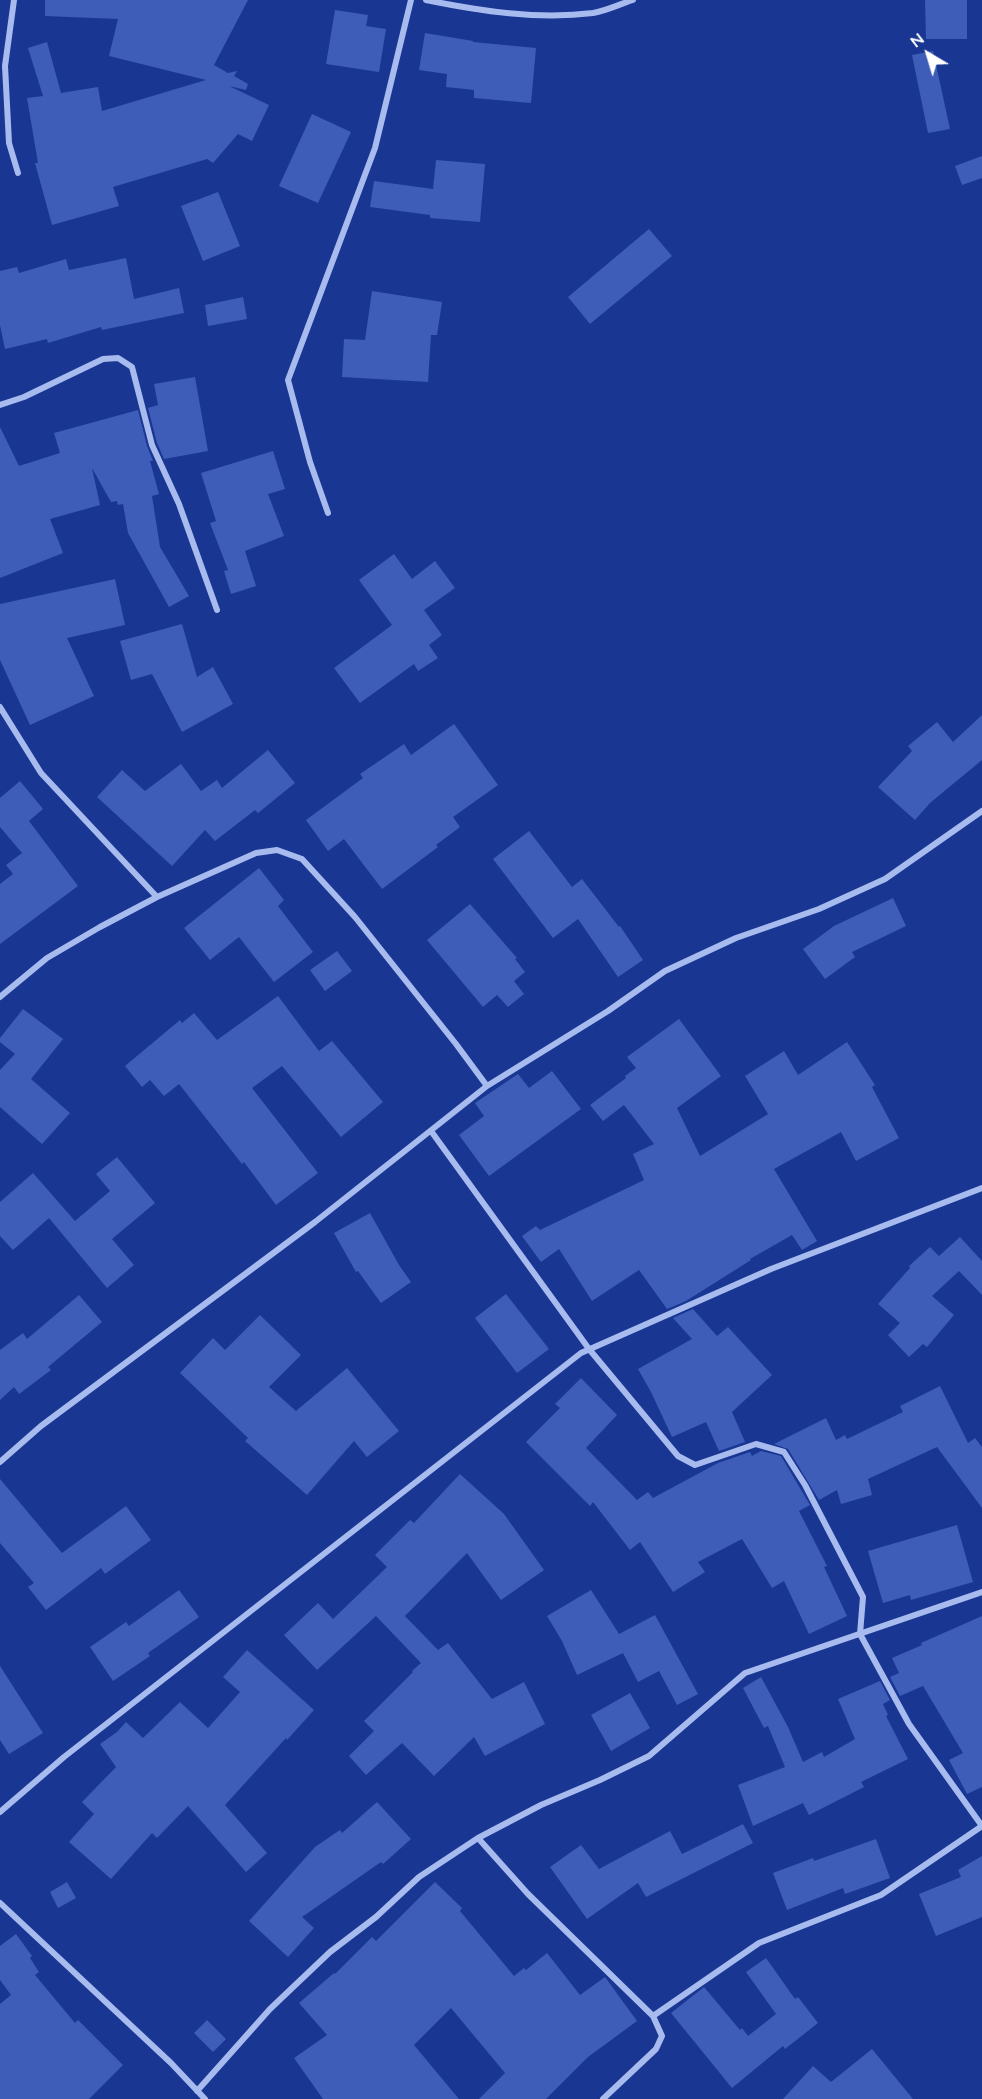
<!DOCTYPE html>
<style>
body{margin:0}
#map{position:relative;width:982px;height:2099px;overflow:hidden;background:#193792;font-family:Lato,sans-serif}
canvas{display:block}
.north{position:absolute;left:898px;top:24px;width:60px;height:60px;-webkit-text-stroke:4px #193792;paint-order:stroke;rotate:322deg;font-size:16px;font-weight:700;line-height:24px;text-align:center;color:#fff}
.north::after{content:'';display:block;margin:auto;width:21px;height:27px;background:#fff;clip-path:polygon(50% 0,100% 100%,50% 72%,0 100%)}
</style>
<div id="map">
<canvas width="982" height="2099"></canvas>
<div class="north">N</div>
</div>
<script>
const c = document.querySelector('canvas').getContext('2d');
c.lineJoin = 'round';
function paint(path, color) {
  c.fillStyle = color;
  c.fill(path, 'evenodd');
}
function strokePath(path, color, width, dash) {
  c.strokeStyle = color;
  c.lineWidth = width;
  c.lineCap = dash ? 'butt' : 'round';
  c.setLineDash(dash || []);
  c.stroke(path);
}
paint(new Path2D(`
 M45,0H248L214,65L228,73L237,71L234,76L248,84L246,90L229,86L269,105L252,141L238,134L213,163L207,159L113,187L119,206L52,225L35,163H38L27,98L43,96L28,48L47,42L61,93L98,87L102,111L206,80L109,56L118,19L45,16Z
 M925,0H967V39H926Z
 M335,10L368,15L366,26L386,29L379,72L326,64Z
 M425,33L473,41V42L536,48L531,103L474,98V90L446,87L447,74L419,70Z
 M933,51L950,129L928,133L912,55Z
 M312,114L351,132L318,203L279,186Z
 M982,156V178L962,185L955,166Z
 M436,160L485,164L480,222L430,218V215L370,207L374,181L433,189Z
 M218,192L240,246L203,261L181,206Z
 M649,229L672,256L590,324L568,297Z
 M126,258L134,299L179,288L184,313L102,330L101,327L48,343L47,339L5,349L0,325V271L17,267L19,273L66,259L69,270Z
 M372,291L442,302L437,335H431L428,382L342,377L344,339L365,340Z
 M243,297L247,319L208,326L205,305Z
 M195,377L208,451L164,459L157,443L148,408L158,405L154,384Z
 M138,410L147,446L153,461H150L159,494L152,496L160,547L189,596L169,607L128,533L123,504L118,505L117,501L111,502L92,468L100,505L50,519L63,553L0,578V427L19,466L60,453L54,433Z
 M273,451L285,489L268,494L284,536L245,551L256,586L231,594L224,571L228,570L210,523L216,521L201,473Z
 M394,554L412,579L435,561L455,588L424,610L442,635L429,645L438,658L418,671L414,664L360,703L334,668L392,625L359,580Z
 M115,579L125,625L67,638L94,696L30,725L0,660V604Z
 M182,624L197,677L213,667L233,704L182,732L152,674L131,680L120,641Z
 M982,715V760L930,803L915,820L878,787L912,751L908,746L937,722L953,742Z
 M454,724L498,785L453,817L460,827L436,845L438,847L382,889L344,839L328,851L306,820L363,778L360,774L404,744L411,755Z
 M268,750L295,783L258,813L255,810L215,841L205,830L172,866L97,797L122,770L145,791L181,764L201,791L217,780L222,788Z
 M20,781L43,809L29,821L78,886L0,944V884L13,874L6,865L22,853L0,827V798Z
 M529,831L572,887L582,879L619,927L620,926L643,960L618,977L578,919L553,938L493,859Z
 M259,868L284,900L278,906L313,952L274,982L239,937L210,960L184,928Z
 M893,898L906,926L852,952L855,957L825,979L803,949L834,926Z
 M470,904L517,958L515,959L525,972L514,981L524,994L508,1007L497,995L483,1007L427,940Z
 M337,951L352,971L325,991L310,970Z
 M278,996L319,1051L332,1041L383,1102L341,1137L282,1066L252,1088L318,1173L276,1205L244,1162L242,1164L179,1084L164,1096L150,1080L142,1087L125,1066L180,1020L182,1023L194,1013L217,1040Z
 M23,1009L63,1039L31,1079L70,1113L42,1144L0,1107V1070L15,1054L0,1042V1038Z
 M679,1019L721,1076L677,1108L700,1156L768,1114L745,1076L784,1051L798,1075L847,1042L875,1085L872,1087L899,1138L856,1161L841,1132L774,1169L817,1241L802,1250L792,1235L750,1259L751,1260L686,1301L667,1309L639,1270L592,1301L559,1249L541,1262L522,1236L536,1226L540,1230L644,1180L633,1154L654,1144L624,1105L603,1121L590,1105L626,1078L625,1076L636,1068L627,1057Z
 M552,1071L581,1109L489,1176L459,1135L484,1116L475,1103L518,1074L529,1088Z
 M117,1157L155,1203L112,1239L134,1265L107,1288L49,1218L13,1250L0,1236V1202L33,1173L75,1221L110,1191L96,1174Z
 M370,1213L399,1265L411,1282L381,1303L358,1271L356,1272L334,1233Z
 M960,1237L982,1261V1295L959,1271L932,1296L954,1315L927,1347L923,1344L909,1357L888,1335L900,1323L878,1304L910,1268L909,1266L930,1247L939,1256Z
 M506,1294L549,1349L517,1373L475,1318Z
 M79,1295L102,1322L48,1367L51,1370L19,1394L14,1387L0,1400V1350L23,1333L27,1339Z
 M693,1309L717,1336L728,1327L772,1375L732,1412L745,1442L719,1451L706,1422L672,1437L651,1392L638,1369L692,1339L673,1318Z
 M260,1315L301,1355L269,1387L296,1411L347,1368L399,1431L367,1457L354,1441L307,1495L245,1441L248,1438L180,1373L213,1338L225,1350Z
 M581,1378L617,1415L586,1448L637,1500L648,1492L653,1498L718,1463L750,1452L752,1456L761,1451L781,1456L810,1505L799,1511L827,1566L824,1567L847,1616L809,1634L784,1581L772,1588L742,1539L698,1562L705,1572L673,1592L640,1542L630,1550L593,1502L590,1506L526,1442L560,1408L555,1404Z
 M940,1386L968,1443L975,1438L982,1447V1508L937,1447L868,1479L872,1495L841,1504L837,1490L819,1500L788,1449L774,1444L826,1418L836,1440L845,1435L847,1439L903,1412L900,1406Z
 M460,1474L504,1514L544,1570L501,1600L467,1553L405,1616L438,1650L448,1643L492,1699L524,1682L545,1724L485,1756L474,1737L434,1776L402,1743L366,1775L349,1756L374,1731L364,1721L413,1672L412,1671L421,1663L376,1616L317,1670L284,1635L318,1603L333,1619L387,1567L375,1555L410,1520L414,1523Z
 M0,1479L62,1553L126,1506L151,1540L105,1574L101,1568L46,1610L28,1587L34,1583L0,1543Z
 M957,1525L973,1582L911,1600L910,1595L883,1603L868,1551Z
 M179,1590L199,1617L148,1653L150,1656L113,1681L90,1647L126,1622L129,1626Z
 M591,1590L619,1634L655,1615L698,1694L677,1705L659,1671L638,1682L623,1653L577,1675L562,1641L547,1616Z
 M982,1616V1787L967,1794L949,1760L963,1753L923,1686L900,1696L890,1677L899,1673L892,1658L922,1645L921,1643Z
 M247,1650L314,1710L287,1740L286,1738L225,1805L267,1853L246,1872L188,1806L157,1838L152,1833L111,1879L69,1842L94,1814L82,1802L116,1767L100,1744L117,1732L126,1722L143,1738L180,1702L208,1728L240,1692L223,1677Z
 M0,1666L43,1733L9,1754L0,1740Z
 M761,1677L788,1727L803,1762L822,1752L824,1757L855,1739L838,1699L880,1681L890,1700L883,1704L888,1715L886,1716L908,1759L861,1782L864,1787L809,1815L803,1803L753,1826L738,1785L785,1767L768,1726L764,1728L743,1688Z
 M630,1693L650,1728L611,1751L591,1715Z
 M377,1802L411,1839L383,1864L381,1862L302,1917L314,1928L288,1957L249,1921L315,1847L340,1830L342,1833Z
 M743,1824L753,1843L646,1897L638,1883L587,1919L550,1867L581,1845L599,1869L670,1831L682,1854Z
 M876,1839L890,1878L845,1894L843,1888L787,1910L773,1873L813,1858L814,1861Z
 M982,1856V1917L936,1936L919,1894L961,1877L958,1870Z
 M67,1882L76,1898L58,1908L50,1892Z
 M435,1882L462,1908L460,1911L514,1976L524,1968L526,1970L547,1953L580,1995L605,1977L637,2021L588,2057L546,2099H479L505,2073L451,2008L414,2045L459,2099H323L294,2058L327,2035L299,2003L334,1973L335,1974L372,1937L376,1941Z
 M16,1934L32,1956L30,1958L39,1972L35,1975L75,2023L78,2020L123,2065L89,2099H0V2004L11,1995L0,1980V1946Z
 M766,1958L795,1999L798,1997L818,2023L785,2049L783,2046L732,2088L671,2013L704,1987L740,2030L742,2028L748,2036L776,2014L746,1972Z
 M207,2020L226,2039L213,2052L194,2033Z
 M872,2049L913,2099H783L813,2066L831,2082Z`), '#3d5db8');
strokePath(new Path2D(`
 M14,0L5,66L9,143L18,173
 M426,0C480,11 538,20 593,13C606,11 620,4 633,0
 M0,405L24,397L103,359L118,358L132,367L152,445L179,504L217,610
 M328,513L310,462L288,380L375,148L411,0
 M0,707L41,773L157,897
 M0,997L47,958L100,927L157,897L256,853L277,850L302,859L355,917L456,1044L487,1086L315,1222L41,1426L0,1462
 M487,1086L608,1011L665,971L736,938L819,909L885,879L982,811
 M431,1131L589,1349L678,1456L695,1465L756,1444L784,1452L805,1485L863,1597L860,1634L909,1724L982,1826
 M0,1812L64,1757L581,1353L771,1269L982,1188
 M478,1838L528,1894L653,2016L662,2036L656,2049L603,2099
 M0,1903L171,2063L205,2099
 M653,2016L759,1943L881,1895L982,1826
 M197,2091L270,2009L330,1952L376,1917L419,1877L478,1838L541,1805L600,1780L649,1756L745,1673L982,1592`), '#a8bbef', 6);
</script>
